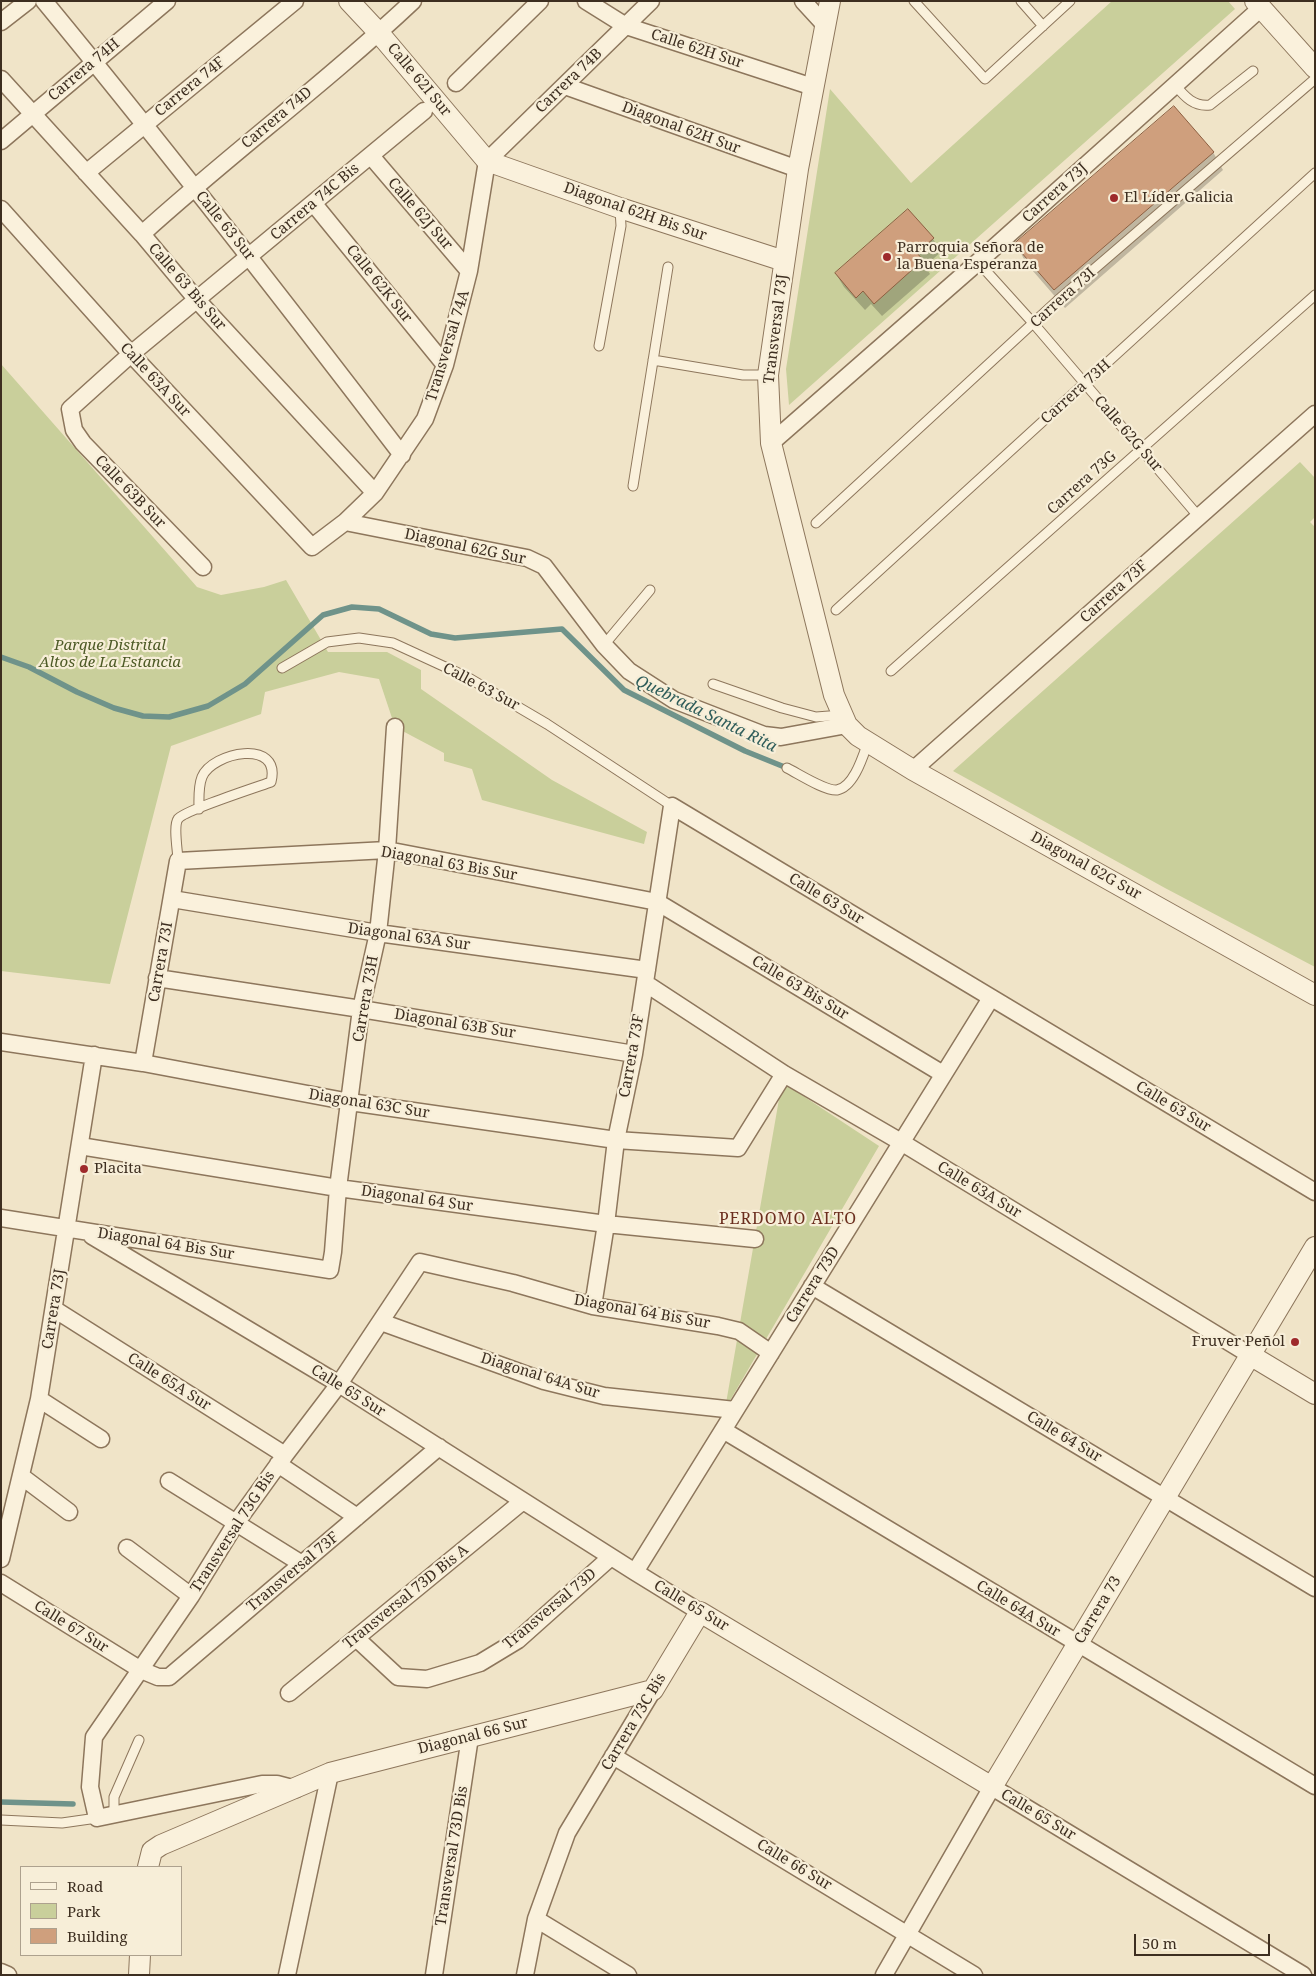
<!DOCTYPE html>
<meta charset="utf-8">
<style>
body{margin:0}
#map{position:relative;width:1316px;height:1976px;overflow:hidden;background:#f0e4c8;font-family:"Noto Serif",serif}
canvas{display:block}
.frame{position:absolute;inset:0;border:2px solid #3d2e20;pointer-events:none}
.legend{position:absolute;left:20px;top:1866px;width:162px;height:90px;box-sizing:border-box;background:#f7eed8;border:1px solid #ada18e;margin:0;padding:6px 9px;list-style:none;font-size:15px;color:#3d2e20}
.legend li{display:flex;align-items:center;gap:10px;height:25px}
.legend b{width:25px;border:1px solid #ada18e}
.scale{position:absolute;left:1134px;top:1934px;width:136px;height:22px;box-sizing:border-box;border:2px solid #3d2e20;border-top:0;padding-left:6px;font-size:15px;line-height:18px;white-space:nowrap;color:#3d2e20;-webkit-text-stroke:4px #f7eed8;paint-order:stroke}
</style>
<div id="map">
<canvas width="1316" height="1976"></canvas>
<div class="frame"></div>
<ul class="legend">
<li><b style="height:6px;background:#faf1dc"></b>Road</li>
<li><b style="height:14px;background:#c9cf9b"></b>Park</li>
<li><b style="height:14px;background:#cf9f7d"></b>Building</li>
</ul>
<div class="scale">50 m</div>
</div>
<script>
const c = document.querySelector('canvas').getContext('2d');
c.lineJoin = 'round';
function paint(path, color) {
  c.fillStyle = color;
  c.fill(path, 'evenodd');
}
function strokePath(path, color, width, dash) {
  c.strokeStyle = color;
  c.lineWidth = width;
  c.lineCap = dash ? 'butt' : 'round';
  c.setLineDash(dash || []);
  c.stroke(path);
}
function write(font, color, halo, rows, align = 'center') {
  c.font = font + ' "Noto Serif",serif';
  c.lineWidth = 4.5;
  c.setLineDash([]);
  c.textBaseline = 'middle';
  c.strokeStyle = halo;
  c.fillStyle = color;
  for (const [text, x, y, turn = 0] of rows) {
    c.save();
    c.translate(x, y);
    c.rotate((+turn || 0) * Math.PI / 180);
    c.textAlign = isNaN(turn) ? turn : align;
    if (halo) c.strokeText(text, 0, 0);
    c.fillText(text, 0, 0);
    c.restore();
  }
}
paint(new Path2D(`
 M1112,1H1228L1235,9L789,405L786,369L830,89L911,183Z
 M1,364L197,587L221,595L264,587L286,580L328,652H387L421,670V689L552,780L647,832L644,844L482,800L472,769L444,761V753L395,727L379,679L339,672L265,692L261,714L171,746L110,984L1,971Z
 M1300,462L1315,478V517L1310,522L1315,527V967L1165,888L953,771Z
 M782,1082L879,1146L725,1409Z`), '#c9cf9b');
paint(new Path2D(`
 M1213,152L1223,170L1065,308L1026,263L1016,244Z
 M933,239L941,252L925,266L930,274L882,316L871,304L865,310L844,287L836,274Z`), '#0003');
strokePath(new Path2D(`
 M1,657L29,667L77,692L114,708L143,716L169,717L208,706L245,684L323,615L352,607L379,609L431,634L455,638L562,629L624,690L745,751L787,768
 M1,1802L73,1804`), '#6f938a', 5.5);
const building = new Path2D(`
 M1174,106L1214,152L1054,290L1014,244Z
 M908,209L934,238L917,253L923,260L874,304L863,291L856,298L835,273Z`);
paint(building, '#cf9f7d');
strokePath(building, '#8d5f41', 1);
const service = new Path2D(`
 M914,1L985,79L1070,1
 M1021,1L1043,26
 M1175,85C1185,97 1194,107 1210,105L1253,71
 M978,262L1034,324L1199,517
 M599,346L621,226L620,209
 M653,360L743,375H768
 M633,486L668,267
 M816,523L1057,301L1315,79
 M836,610L1315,173
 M604,645L650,590
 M282,668L327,642L359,638L393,643L467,677L547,724L672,806
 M891,671L1315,295
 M713,684L782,708L816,717L842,715
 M787,768C799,774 825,791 837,790C854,787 863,756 868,742
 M178,861C178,852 173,826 178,819C183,811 257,787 271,782C282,738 212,752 202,777C198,787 199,799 199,809
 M114,1815V1797L139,1740
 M1,1820L62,1823L97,1818`);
const minor = new Path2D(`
 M44,1C167,150 285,302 402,455
 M586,1L626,26L813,87
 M803,1L825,25
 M1,22L28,1
 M1,79L142,234L197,300L375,493
 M456,83L540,1
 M565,86L798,169
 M1,141L167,1
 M371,156L469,271
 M86,173L295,1
 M314,204L445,365
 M1,209L131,354L312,547L345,522L375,493L425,419L445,365L469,271L487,161L651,1
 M142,234C230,154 326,83 413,1
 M771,443L978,262L1261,8
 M345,522L527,558L544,566L604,645L629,671L674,700L764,735L781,737L847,725
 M203,567L83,443L74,430L70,409L131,354L424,111
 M913,770L1315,414
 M172,899L378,933L647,970
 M157,978L361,1009L634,1054
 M645,983L784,1074L901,1142L1250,1355
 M1,1042L143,1063L350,1102L616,1140L738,1148L784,1074
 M143,1063L178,861L387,850L657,902L943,1074
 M80,1146L338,1188L606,1224L755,1239
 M1,1218L330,1270L333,1252L338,1188L361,1009L378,933L387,850L395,727
 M92,1236L339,1384L635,1572L700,1612
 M812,1286L1315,1588
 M593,1306L606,1224L616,1140L634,1054L672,806L1315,1192
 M54,1309L285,1455
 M381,1322L544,1381L604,1396L735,1410
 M39,1399L101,1439
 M723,1430L1315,1786
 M278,1464L357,1517
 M21,1476L69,1512
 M169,1481L302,1564
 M127,1548L191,1596
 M1,1559L39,1399L94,1055
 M635,1572L991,998
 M1,1583L141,1670L158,1677H169L439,1447
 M356,1638L398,1677L427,1679L480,1663L518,1640L611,1557
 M289,1693L523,1501
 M613,1756L974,1975
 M296,1789L277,1784H262L97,1818L90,1787L94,1737L191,1596L236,1523L285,1455L339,1384L420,1262L513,1283L593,1306L718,1326L739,1331L771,1353
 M536,1919L628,1975
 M1,1972L8,1975
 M287,1975L330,1773
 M434,1975L470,1737
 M525,1975L536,1919L567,1833L653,1690
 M884,1975L992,1787L1303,1975`);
const tertiary = new Path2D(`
 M349,1L379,33L487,161L620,208L784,261
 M830,1L798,169L768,375L771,443L834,695L847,725L858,736L913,770L1315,995
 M1255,1L1315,68
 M1250,1355L1315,1394
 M148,1867L152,1851L161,1845L330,1773L653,1690L700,1612L992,1787L1315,1247
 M139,1975L140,1955`);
strokePath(service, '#8d765c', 11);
strokePath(minor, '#8d765c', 19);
strokePath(tertiary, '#8d765c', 22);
strokePath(service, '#faf1dc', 9);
strokePath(minor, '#faf1dc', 16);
strokePath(tertiary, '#faf1dc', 20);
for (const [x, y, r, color] of [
 [1114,198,5,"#9e2a2b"],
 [887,257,5,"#9e2a2b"],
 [84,1169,5,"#9e2a2b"],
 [1295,1342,5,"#9e2a2b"]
]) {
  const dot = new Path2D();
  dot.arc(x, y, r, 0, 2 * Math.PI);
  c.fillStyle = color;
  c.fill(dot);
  strokePath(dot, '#f7eed8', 2);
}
write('15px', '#3d2e20', '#f7eed8', [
 ["Calle 62H Sur",697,49,18],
 ["Carrera 74H",84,70,-40],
 ["Calle 62I Sur",419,80,50],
 ["Carrera 74B",569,81,-44],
 ["Carrera 74F",190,87,-39],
 ["Carrera 74D",277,118,-40],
 ["Diagonal 62H Sur",681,128,20],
 ["Carrera 73J",1055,193,-42],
 ["Carrera 74C Bis",315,202,-40],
 ["Diagonal 62H Bis Sur",635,212,19],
 ["Calle 62J Sur",420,214,49],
 ["Calle 63 Sur",225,226,51],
 ["Calle 62K Sur",379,284,51],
 ["Calle 63 Bis Sur",187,287,49],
 ["Carrera 73I",1063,298,-42],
 ["Transversal 73J",776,329,-83],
 ["Transversal 74A",448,346,-73],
 ["Calle 63A Sur",155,380,47],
 ["Carrera 73H",1076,392,-42],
 ["Calle 62G Sur",1128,434,49],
 ["Carrera 73G",1082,483,-42],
 ["Calle 63B Sur",130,492,46],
 ["Diagonal 62G Sur",465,547,12],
 ["Carrera 73F",1114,592,-42],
 ["Calle 63 Sur",481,687,28],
 ["Diagonal 63 Bis Sur",449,864,10],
 ["Diagonal 62G Sur",1086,866,29],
 ["Calle 63 Sur",826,899,31],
 ["Diagonal 63A Sur",409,937,8],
 ["Carrera 73I",161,962,-80],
 ["Calle 63 Bis Sur",800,988,31],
 ["Carrera 73H",366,999,-80],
 ["Diagonal 63B Sur",455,1024,9],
 ["Carrera 73F",632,1056,-80],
 ["Diagonal 63C Sur",369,1104,9],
 ["Calle 63 Sur",1173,1107,31],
 ["Calle 63A Sur",979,1190,31],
 ["Diagonal 64 Sur",417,1199,8],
 ["Diagonal 64 Bis Sur",166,1244,9],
 ["Carrera 73D",813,1285,-58],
 ["Carrera 73J",54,1309,-81],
 ["Diagonal 64 Bis Sur",642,1312,10],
 ["Diagonal 64A Sur",540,1376,17],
 ["Calle 65A Sur",169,1382,32],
 ["Calle 65 Sur",348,1391,32],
 ["Calle 64 Sur",1064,1437,31],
 ["Transversal 73G Bis",233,1532,-57],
 ["Transversal 73F",293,1572,-40],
 ["Transversal 73D Bis A",406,1597,-39],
 ["Calle 65 Sur",691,1606,31],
 ["Transversal 73D",550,1609,-40],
 ["Calle 64A Sur",1018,1609,31],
 ["Carrera 73",1098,1610,-59],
 ["Calle 67 Sur",71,1627,32],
 ["Carrera 73C Bis",634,1722,-59],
 ["Diagonal 66 Sur",473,1736,-14],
 ["Calle 65 Sur",1038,1815,31],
 ["Transversal 73D Bis",452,1856,-81],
 ["Calle 66 Sur",794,1865,31]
]);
write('15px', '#3d2e20', '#f7eed8', [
 ["El Líder Galicia",1124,198],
 ["Parroquia Señora de",897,248],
 ["la Buena Esperanza",897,265],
 ["Placita",94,1169],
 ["Fruver Peñol",1285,1342,"right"]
], 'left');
write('italic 15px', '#4d5a26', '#f7eed8', [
 ["Parque Distrital",110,646],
 ["Altos de La Estancia",110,663]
]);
write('italic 16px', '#2f5d5a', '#f7eed8', [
 ["Quebrada Santa Rita",706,714,26]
]);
c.letterSpacing = '1px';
write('16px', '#6b2e1e', '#f7eed8', [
 ["PERDOMO ALTO",788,1219]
]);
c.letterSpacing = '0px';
</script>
